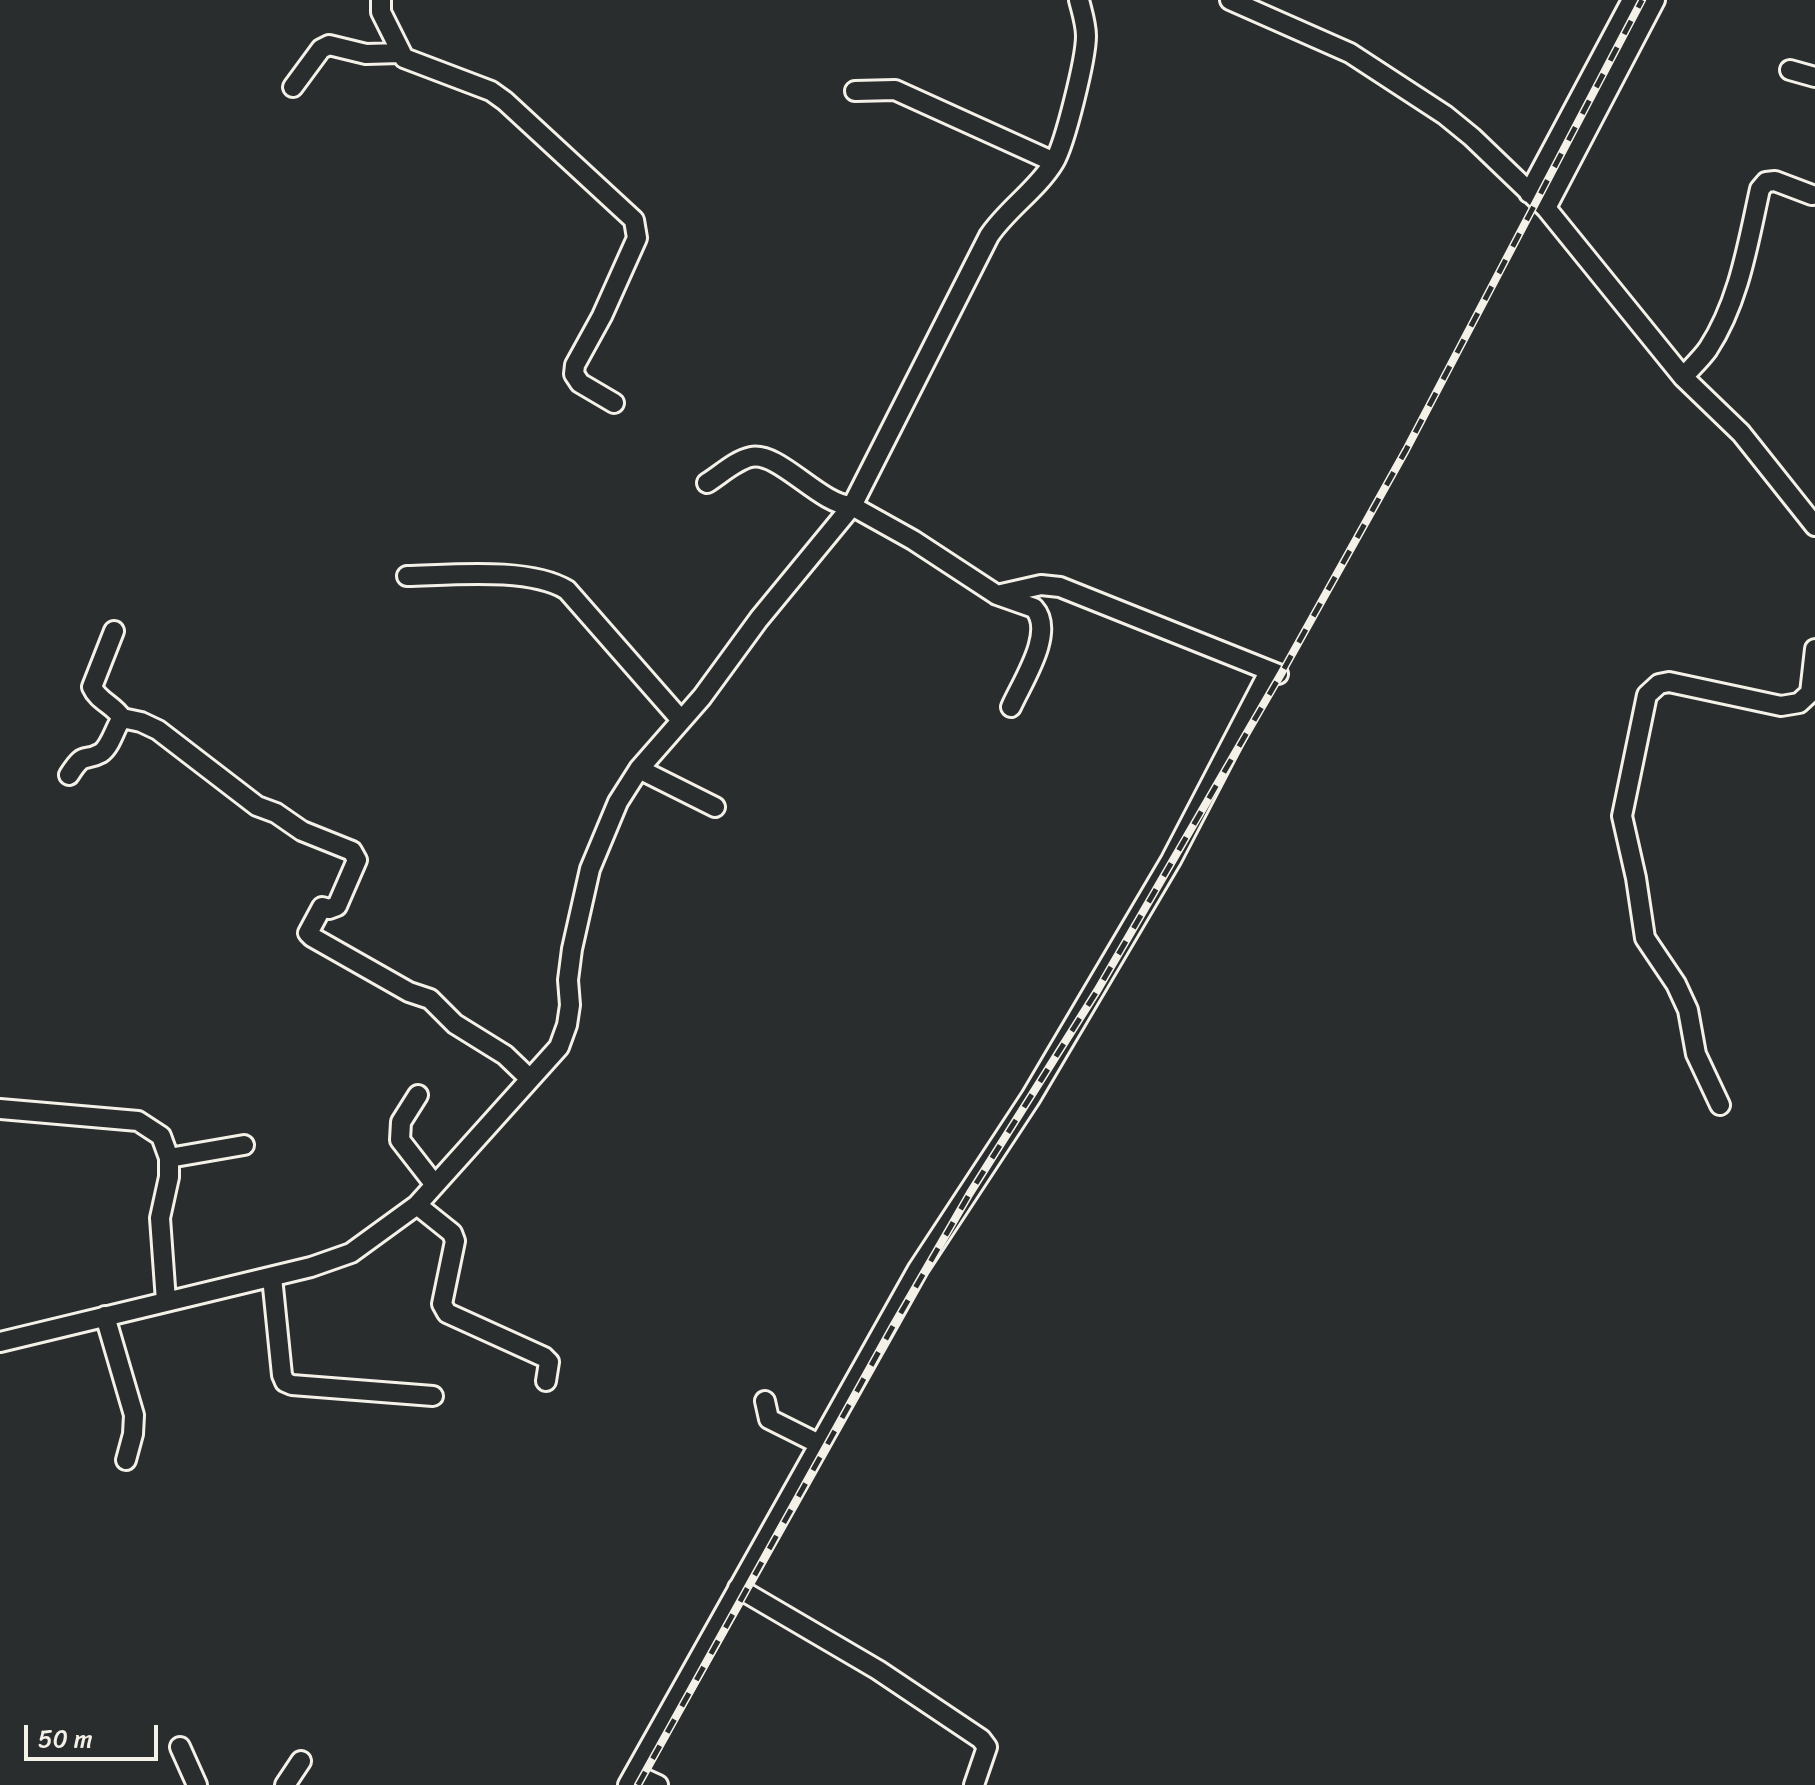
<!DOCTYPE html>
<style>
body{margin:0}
#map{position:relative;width:1815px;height:1785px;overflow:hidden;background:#2a2d2e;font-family:Sriracha,sans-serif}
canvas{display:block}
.scale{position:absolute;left:24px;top:1725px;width:134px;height:36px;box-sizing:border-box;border:4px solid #f4f1e8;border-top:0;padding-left:10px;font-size:24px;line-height:28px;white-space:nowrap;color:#f4f1e8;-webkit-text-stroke:6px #2a2d2e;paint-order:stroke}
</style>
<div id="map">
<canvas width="1815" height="1785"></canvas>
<div class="scale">50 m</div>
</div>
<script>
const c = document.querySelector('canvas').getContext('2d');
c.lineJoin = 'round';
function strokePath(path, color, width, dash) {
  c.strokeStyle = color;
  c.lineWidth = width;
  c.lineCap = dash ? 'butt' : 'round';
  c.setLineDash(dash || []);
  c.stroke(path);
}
const street = new Path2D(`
 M381,0V12L404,58L491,91L505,101L634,220L637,238L602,316L575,365L574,374L580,383L614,403
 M1230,0L1350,53L1445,115L1472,137L1546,208L1683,377L1741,433L1815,526
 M1790,70L1815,77
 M293,87L321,49L329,45L366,54L400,53
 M855,91L895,90L1054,162
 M1529,193L1632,0
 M1546,208L1655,0
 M1683,377C1691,368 1701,359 1708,349C1739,302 1748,243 1760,189L1766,182L1775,181L1812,195
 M707,483C720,475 736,460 751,457C779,451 820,505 852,506L913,540L997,595L1041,585L1060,587L1278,674
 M407,576C451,575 530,567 567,590L681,720
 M997,595L1034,608C1056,632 1022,682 1011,707
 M114,631L92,687C98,701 114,705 122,718
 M639,769L715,807
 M69,775C85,750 83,763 101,753C111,746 115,727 122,718L141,722L158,730L257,806L276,813L302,831L352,851L357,860L337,906L329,909L322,907L308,933L312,937L409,992L430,999L455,1024L505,1055L530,1079
 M418,1095L401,1122L400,1140L435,1185
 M1720,1105L1696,1054L1688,1010L1676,984L1645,938L1636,878L1622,816L1647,695L1659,684L1669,682L1781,706L1799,703L1810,693L1815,649
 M0,1109L138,1121L161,1136L169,1158V1177L160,1218L166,1301
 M169,1158L244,1145
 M417,1205L452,1233L455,1241L442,1304L447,1313L544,1357L549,1362L546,1381
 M272,1277L282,1375L285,1382L292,1385L433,1396
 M105,1316L134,1415L133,1434L126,1460
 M0,1342L311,1267L351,1253L417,1205L559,1047L567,1025L570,1005L568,980L572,949L590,869L618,802L639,769L702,697L759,619L852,506L989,236C1007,209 1037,190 1054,162C1065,144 1086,58 1086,36C1086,24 1082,12 1079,0
 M765,1401L769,1419L819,1444
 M738,1588L878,1670L981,1739L987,1747L974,1785
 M180,1747L197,1785
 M634,1774L658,1785
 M285,1785L301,1761
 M628,1785L918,1269L1031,1097L1171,860L1269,672`);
strokePath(street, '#f4f1e8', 24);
strokePath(street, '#2a2d2e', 18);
const rail = new Path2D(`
 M638,1785L892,1328L970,1193L1097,991L1281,674L1406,450L1642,0`);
strokePath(rail, '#f4f1e8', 8);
strokePath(rail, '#2a2d2e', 5, [15]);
</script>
